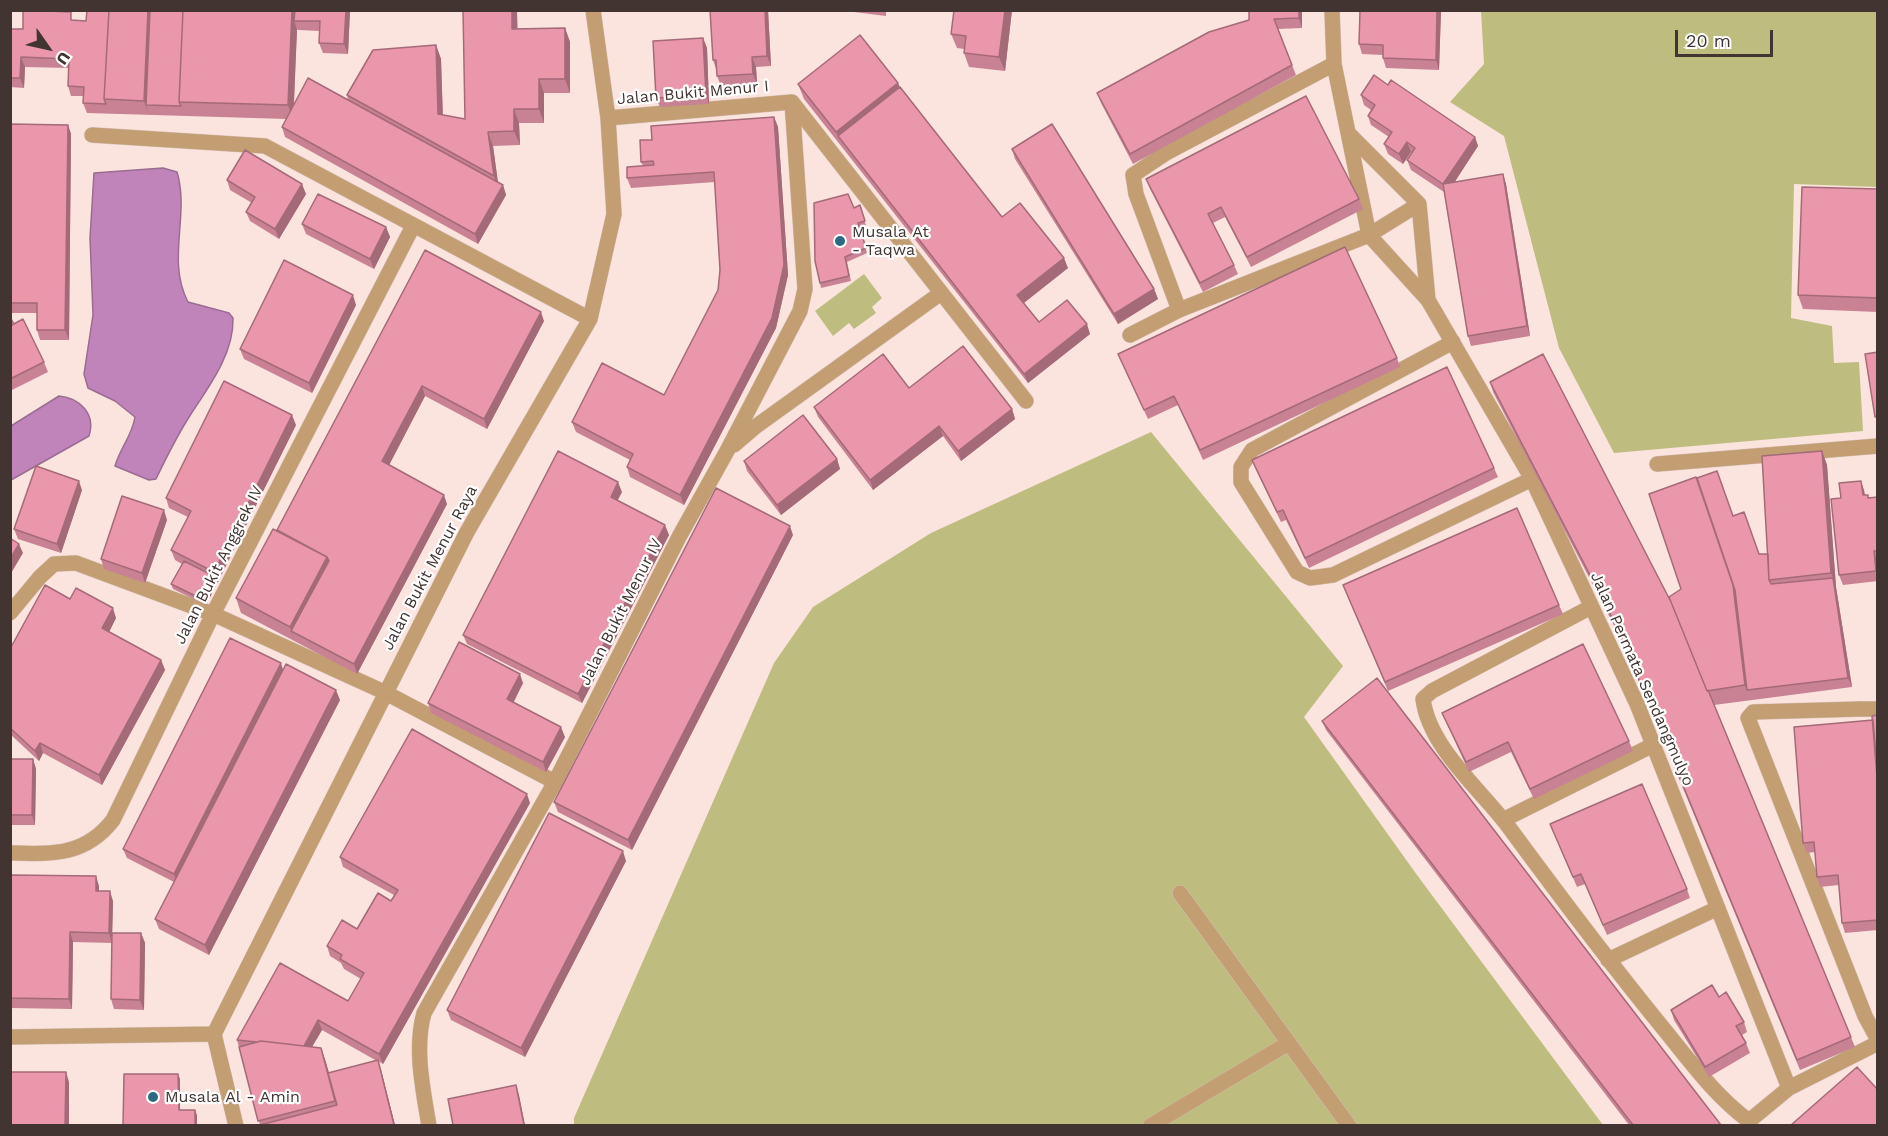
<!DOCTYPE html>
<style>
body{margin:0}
#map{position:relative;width:1888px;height:1136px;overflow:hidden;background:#fbe4dd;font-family:"Work Sans",sans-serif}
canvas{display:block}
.frame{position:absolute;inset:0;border:12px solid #423430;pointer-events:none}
.north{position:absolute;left:18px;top:18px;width:60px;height:60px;-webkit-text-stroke:4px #fff;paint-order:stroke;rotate:124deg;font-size:16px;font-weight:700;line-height:24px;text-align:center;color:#423430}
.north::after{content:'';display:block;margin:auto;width:21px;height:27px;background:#423430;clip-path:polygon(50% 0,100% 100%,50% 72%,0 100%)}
.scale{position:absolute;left:1675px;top:30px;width:98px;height:27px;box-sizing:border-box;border:3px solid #423430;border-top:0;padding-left:8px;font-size:18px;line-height:21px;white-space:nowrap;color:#423430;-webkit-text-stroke:4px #fff;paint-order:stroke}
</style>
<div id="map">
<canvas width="1888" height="1136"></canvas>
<div class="frame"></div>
<div class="north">U</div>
<div class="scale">20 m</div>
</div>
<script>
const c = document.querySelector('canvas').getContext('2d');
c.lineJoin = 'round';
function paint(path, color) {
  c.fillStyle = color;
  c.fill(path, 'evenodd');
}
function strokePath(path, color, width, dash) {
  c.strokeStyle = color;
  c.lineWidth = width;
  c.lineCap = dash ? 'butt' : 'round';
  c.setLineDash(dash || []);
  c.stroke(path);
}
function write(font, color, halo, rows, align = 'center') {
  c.font = font + ' "Work Sans",sans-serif';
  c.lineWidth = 4.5;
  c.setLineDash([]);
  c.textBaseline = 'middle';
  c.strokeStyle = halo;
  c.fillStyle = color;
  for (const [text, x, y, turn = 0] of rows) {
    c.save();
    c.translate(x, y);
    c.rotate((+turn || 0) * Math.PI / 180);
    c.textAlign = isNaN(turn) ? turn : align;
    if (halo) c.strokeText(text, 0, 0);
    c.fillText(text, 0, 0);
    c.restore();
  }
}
paint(new Path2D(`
 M1481,11H1877V187L1794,184L1791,318L1832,326L1834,363L1859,362L1863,431L1614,453L1559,348L1504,136L1450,102L1484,64Z
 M864,274L882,298L872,307L876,313L854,329L849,323L833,336L815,311Z
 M1151,432L1343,666L1304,717L1417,875L1603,1125L574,1126V1118L774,663L813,607L931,533Z`), '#bfbc80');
const water = new Path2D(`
 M163,168L177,172C190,215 166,260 188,302L229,313L233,318C234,353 210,385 191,414C178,434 167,456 156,479L149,480L115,466C120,448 132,436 135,417L115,401L88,388L84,374L93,315L90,238L94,173Z
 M59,396C80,398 96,414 89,436L11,480V426Z`);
paint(water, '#c084bb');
strokePath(water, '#9a6c91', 1.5);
const lane = new Path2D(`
 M1860,709H1878
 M1180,893L1349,1126
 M1150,1126L1287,1044`);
const street = new Path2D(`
 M1332,10L1334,64L1369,235L1428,300L1532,479L1637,704L1789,1088L1749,1121C1714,1095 1690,1061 1663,1028C1609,962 1558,894 1508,826C1480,789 1429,747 1423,699L1432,691L1591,607
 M608,118L792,102L1026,401
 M1348,133L1419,204L1428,300
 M92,135L265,146L590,319
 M1179,310L1136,194L1133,175L1166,153L1334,64
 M1130,335L1179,310L1369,235L1419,204
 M1453,342L1252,450L1241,467V482L1297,572L1310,578L1333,575L1532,479
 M734,445L755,427L941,293
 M1657,464L1878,446
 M10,613L40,577L54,564L76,563L213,614L384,692L555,782
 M1860,709L1753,712L1748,718L1865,1016L1878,1040
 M1503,820L1653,745
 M10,853C53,854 85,856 113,820L213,614L413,226
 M1608,960L1718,908
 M10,1037L214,1034
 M1789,1088L1878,1043
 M236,1126L214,1034L467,532L590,319L614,214L608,118L593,10
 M429,1126C423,1089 414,1049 424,1013L555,782L679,537L727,451L800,311L805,289L792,102`);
strokePath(lane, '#d6c1ba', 16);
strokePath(street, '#d6c1ba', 16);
strokePath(lane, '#c29e72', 15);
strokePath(street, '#c29e72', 15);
paint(new Path2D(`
 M87,10H350L348,54L323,53L319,43L320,31L298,30L297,29L294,105L348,100L347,95L436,45L441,59L443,115L465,119L517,29L565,28L570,42V93H544V123H519L520,145L493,146L498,182L503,185L506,195L478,244L285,137L282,127L286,119L87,113L83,103L84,96H71L68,86L69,68L25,67L24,88L10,87V29H23L74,20L86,21Z
 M710,10H768L771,66L756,67L757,84L721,86L717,76V69H716L713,60Z
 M838,10H886V16Z
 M1012,10L1005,71L969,67L964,53V49L957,48L951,34Z
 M1302,10V28L1278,29L1296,75L1133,164L1101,103L1097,93L1249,20Z
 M1441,10L1439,70L1386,68L1383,58V55L1362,54L1359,44Z
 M703,38L707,48L709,104L660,107L656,98Z
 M898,83L900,87L1002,217L1068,268L1024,303L1039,322L1090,334L1028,383L804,99L798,84Z
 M1388,85L1475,137L1478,146L1454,182L1503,174L1506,184L1530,336L1471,346L1468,336L1444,192L1411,170L1407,160L1412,153L1411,152L1403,164L1388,154L1384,144L1389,137L1371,125L1368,116L1371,110L1364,105L1361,95Z
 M774,117L778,127L788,275L776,328L684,505L630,477L627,467L630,460L576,432L572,422L664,395L718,290L720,270L715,182L631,188L627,178L643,166L641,162L652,140Z
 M10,124L68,125L71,134L69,340H40L37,330V313H10Z
 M1012,149L1154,289L1158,299L1118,324L1015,159Z
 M1146,179L1359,199L1363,209L1251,267L1225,217L1213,223L1234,265L1238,274L1203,292L1150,189Z
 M227,180L306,194L279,239L250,221L246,212L252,203L230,190Z
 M1878,189V312L1803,309L1798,295Z
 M860,205L866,226L860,228L867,253L847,262L851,281L821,288L820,283L854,208Z
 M302,224L386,227L390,237L374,269L306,234Z
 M425,250L544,321L487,429L425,396L389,465L447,504L357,674L241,613L236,598L277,530Z
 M356,305L312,393L244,359L240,349Z
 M10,317L14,324L44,362L48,372L10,391Z
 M1118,354L1397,358L1400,367L1203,460L1178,405L1148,419Z
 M1490,382L1671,602L1733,516L1759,554H1768L1822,451L1827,465L1836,587L1852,687L1714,705L1855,1047L1800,1070L1621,639L1493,392Z
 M909,388L1012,409L1015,419L961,461L943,436L873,490L818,417L814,407Z
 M296,425L206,605L173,589L171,584L182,564L175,560L171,550L188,517L169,508L166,498Z
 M837,459L840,469L781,515L747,471L744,461Z
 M1252,460L1494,468L1498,477L1309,568L1286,520L1281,522L1256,470Z
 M82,490L61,553L18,539L14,529Z
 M1864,490L1865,495L1869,498L1878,497V581L1843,585L1839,575L1841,498Z
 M622,492L617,501L669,535L582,703L467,644L463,635Z
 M167,520L145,583L104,569L101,559Z
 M793,535L632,850L558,812L554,802Z
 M1343,585L1559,605L1563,614L1388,691Z
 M70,599L116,618L109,632L161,660L165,670L102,785L43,753L39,761L10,734V649Z
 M523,683L514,702L565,737L546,772L431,713L428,703Z
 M340,700L209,955L159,929L155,919L174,882L127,858L123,849Z
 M1442,713L1629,741L1633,751L1534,799L1511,752L1469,772L1446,722Z
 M1878,715V930L1845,933L1842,923L1839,885L1820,887L1817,877L1815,852L1807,853L1803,843L1873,720Z
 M1322,721L1721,1125H1629L1326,730Z
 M10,759H33L36,769L35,825H10Z
 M530,803L383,1064L378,1061L381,1070L395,1125H260L237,1040L348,1001L361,979L344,969L341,963L330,956L327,946L357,929L391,901L394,895L343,867L340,857ZM322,1030L377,1061L329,1073L321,1048L312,1047Z
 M1550,824L1687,889L1690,898L1607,935L1585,884L1577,887Z
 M626,861L525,1057L451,1020L447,1010Z
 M10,875L99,886V891L113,901L112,933H141L145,943L144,1010L114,1009L111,999L112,943L73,942L72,1009L10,1008Z
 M1719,997L1744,1022L1747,1032L1742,1035L1746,1043L1750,1053L1709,1077L1674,1020L1671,1010Z`), '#c98294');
paint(new Path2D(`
 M148,10H153L146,105L149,115L144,101Z
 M292,10H298L294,21L297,29L293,119L288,105Z
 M346,10H350L348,54L344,44Z
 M512,10H517L518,43L512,29Z
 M765,10H768L771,66L767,56Z
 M1005,10H1012L1005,71L999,57Z
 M1299,10H1302V28L1299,18Z
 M1437,10H1441L1439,70L1436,60Z
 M565,28L570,42V93L565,79Z
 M703,38L707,48L709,104L706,95Z
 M436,45L441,59L443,128L438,114Z
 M21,57L25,67L24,88L20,78Z
 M752,57L756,67L757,84L753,74Z
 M539,79L544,93V123L539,109Z
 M898,83L903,97L838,136L836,132Z
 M514,109L519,123L520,145L514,131Z
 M774,117L778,127L788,275L776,328L684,505L680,495Z
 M68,125L71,134L69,340L65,330Z
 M488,132L493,146L499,191L494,176Z
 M1475,137L1478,146L1447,194L1443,184Z
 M1407,142L1411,152L1403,164L1399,154Z
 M1503,174L1506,184L1530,336L1527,326Z
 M302,184L306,194L279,239L275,229Z
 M503,185L506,195L478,244L475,234Z
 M386,227L390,237L374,269L370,259Z
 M1064,258L1068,268L1021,305L1017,295Z
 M1154,289L1158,299L1118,324L1114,314Z
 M353,295L356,305L312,393L309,383Z
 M541,312L544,321L487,429L484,419Z
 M1087,324L1090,334L1028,383L1024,374Z
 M422,386L425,396L386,471L382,461Z
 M1012,409L1015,419L961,461L958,451Z
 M292,415L296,425L218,582L214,572Z
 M939,426L943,436L873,490L870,480Z
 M1822,451L1827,465L1836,587L1852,687L1848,678L1833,578L1831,573Z
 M837,459L840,469L781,515L777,505Z
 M79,481L82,490L61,553L57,544Z
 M1861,481L1864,490L1866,505L1863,495Z
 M618,482L622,492L614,507L611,497Z
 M444,495L447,504L357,674L354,664Z
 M164,510L167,520L145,583L142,573Z
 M665,525L669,535L582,703L578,694Z
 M790,526L793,535L632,850L628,840Z
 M19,544L23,553L10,575V559Z
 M1874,551L1877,561L1878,576L1876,571Z
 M327,557L332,571L291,631L295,641L290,627Z
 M216,577L218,582L206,605L204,600Z
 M1733,585L1738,599L1747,690L1745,685Z
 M113,608L116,618L106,638L102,628Z
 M161,660L165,670L102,785L99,775Z
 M281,663L284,673L178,884L174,874Z
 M520,674L523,683L510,708L507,699Z
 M336,690L340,700L209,955L205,945Z
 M561,727L565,737L546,772L543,762Z
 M40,743L43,753L39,761L35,751Z
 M33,759L36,769L35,825L32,815Z
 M527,794L530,803L383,1064L379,1054Z
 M623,851L626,861L525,1057L521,1048Z
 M96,876L99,886V901L96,891Z
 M110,891L113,901L112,943L109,933Z
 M70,932L73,942L72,1009L69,999Z
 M141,933L145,943L144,1010L140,1000Z
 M318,1020L322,1030L306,1057L303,1047Z
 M321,1048L326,1062L340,1115L335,1101Z
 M378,1060L381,1070L395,1125H394Z
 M66,1072L69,1082V1125H65Z
 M178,1074L180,1079V1115L179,1110Z
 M516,1085L519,1095L525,1125H524Z
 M195,1110L197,1115V1125H195Z`), '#a46a78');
const building = new Path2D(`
 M23,10L71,12V20L86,21L87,10H109L104,99L106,104L83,103L84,87L68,86L69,59L21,57L20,78H10V29H23Z
 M109,10H148L144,101L104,99Z
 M150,10H183L179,102L181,106L146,105Z
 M183,10H292L288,105L179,102Z
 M295,10H346L344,44L319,43L320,21H294Z
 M463,10H512V29L565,28V79H539V109H514V131L488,132L494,176L347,95L373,50L436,45L438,114L465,119Z
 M710,10H765L767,56L752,57L753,74L717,76L716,60H713Z
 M954,10H1005L999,57L964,53L966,36L951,34Z
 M1249,10H1299V18L1274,19L1292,65L1130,154L1097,93L1209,32L1249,20Z
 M1360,10H1437L1436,60L1383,58V45L1359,44Z
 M860,35L898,83L836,132L798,84Z
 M703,38L706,95L656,98L653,41Z
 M1374,75L1388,85L1391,80L1475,137L1443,184L1407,160L1415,148L1407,142L1399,154L1384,144L1392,132L1368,116L1375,105L1361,95Z
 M308,78L503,185L475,234L282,127Z
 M900,87L1002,217L1020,203L1064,258L1017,295L1039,322L1067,300L1087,324L1024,374L838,136Z
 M1306,96L1359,199L1247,257L1221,207L1208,214L1234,265L1200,283L1146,179Z
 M774,117L784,265L772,318L680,495L627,467L633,454L572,422L602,363L664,395L718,290L720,270L714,172L627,178V167L654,165L653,161L641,162L640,140H652L651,126Z
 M10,124L68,125L65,330H37V303H10Z
 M1052,124L1154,289L1114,314L1012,149Z
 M245,150L302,184L275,229L246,212L255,197L227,180Z
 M1503,174L1527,326L1468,336L1443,184Z
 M1802,187L1878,189V298L1798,295Z
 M318,194L386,227L370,259L302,224Z
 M848,194L854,208L860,205L865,221L858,223L866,248L845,257L849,276L820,283L815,261L814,203Z
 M1345,247L1397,358L1200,450L1174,396L1144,410L1118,354Z
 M425,250L541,312L484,419L422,386L382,461L444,495L354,664L291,631L329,561L327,557L277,530Z
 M284,260L353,295L309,383L240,349Z
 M10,317L14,324L10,326Z
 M23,319L44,362L10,379V326Z
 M963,346L1012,409L958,451L939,426L870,480L814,407L883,354L909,388Z
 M1878,352V416L1875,417L1865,354Z
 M1543,354L1671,602L1707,691L1708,690L1851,1037L1797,1060L1618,629L1490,382Z
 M1447,367L1494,468L1305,558L1283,510L1277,512L1252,460Z
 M224,381L292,415L214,572L171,550L191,511L166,498Z
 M803,415L837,459L777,505L744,461Z
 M558,451L618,482L611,497L665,525L578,694L463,635Z
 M1822,451L1831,573L1769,580L1762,456Z
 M36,466L79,481L57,544L14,529Z
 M1717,471L1733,516L1744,512L1759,554H1768L1769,580L1771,584L1833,578L1848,678L1747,690L1735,590L1697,478Z
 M1696,477L1733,585L1745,685L1707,691L1669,597L1681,589L1649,494Z
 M1861,481L1863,495H1868V498L1878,497V551H1874L1876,571L1839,575L1831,499L1841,498L1839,483Z
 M716,488L790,526L628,840L554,802Z
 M122,496L164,510L142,573L101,559Z
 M1517,508L1559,605L1385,682L1343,585Z
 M273,529L327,557L290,627L236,598Z
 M10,538L19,544L10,559Z
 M184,561L216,577L204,600L171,584Z
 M45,585L70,599L76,588L113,608L102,628L161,660L99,775L40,743L35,751L10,728V649Z
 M230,638L281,663L174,874L123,849Z
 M459,642L520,674L507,699L561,727L543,762L428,703Z
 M1583,644L1629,741L1530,789L1508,742L1466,762L1442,713Z
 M286,664L336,690L205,945L155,919Z
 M1377,678L1721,1125H1633L1322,721Z
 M1878,715V777H1877L1872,716Z
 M1873,720L1878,779V920L1842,923L1838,875L1817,877L1814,842L1803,843L1794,727Z
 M412,729L527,794L379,1054L318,1020L304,1046L261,1041L257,1042L237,1040L280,963L348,1001L364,973L340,959L342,955L327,946L342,920L357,929L378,893L391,901L398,890L340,857Z
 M10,759H33L32,815H10Z
 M1642,784L1687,889L1603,925L1581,874L1573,877L1550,824Z
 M549,813L623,851L521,1048L447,1010Z
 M10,875L96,876V891H110L109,933L70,932L69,999L10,998Z
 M112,933H141L140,1000L111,999Z
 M1712,985L1719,997L1726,992L1744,1022L1736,1026L1746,1043L1705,1067L1671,1010Z
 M261,1041L321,1048L335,1101L258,1121L239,1047Z
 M378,1060L394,1125H260L337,1105L328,1073Z
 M1857,1067L1878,1090V1125H1791Z
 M10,1072H66L65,1125H10Z
 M124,1074H178L179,1110H195V1125H123Z
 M516,1085L524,1125H453L448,1099Z`);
paint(building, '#ea97ac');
strokePath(building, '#a46a78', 1.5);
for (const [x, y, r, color] of [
 [840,241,6,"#2d6981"],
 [153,1097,6,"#2d6981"]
]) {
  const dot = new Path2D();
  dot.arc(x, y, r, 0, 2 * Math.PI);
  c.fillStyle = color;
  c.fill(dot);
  strokePath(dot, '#fff', 2);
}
write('16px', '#423430', '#fff', [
 ["Jalan Bukit Menur I",693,93,-5],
 ["Jalan Bukit Anggrek IV",219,565,-63],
 ["Jalan Bukit Menur Raya",430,568,-62],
 ["Jalan Bukit Menur IV",621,612,-63],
 ["Jalan Permata Sendangmulyo",1642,679,66]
]);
write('16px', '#423430', '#fff', [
 ["Musala At",852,232],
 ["- Taqwa",852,250],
 ["Musala Al - Amin",165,1097]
], 'left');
</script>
